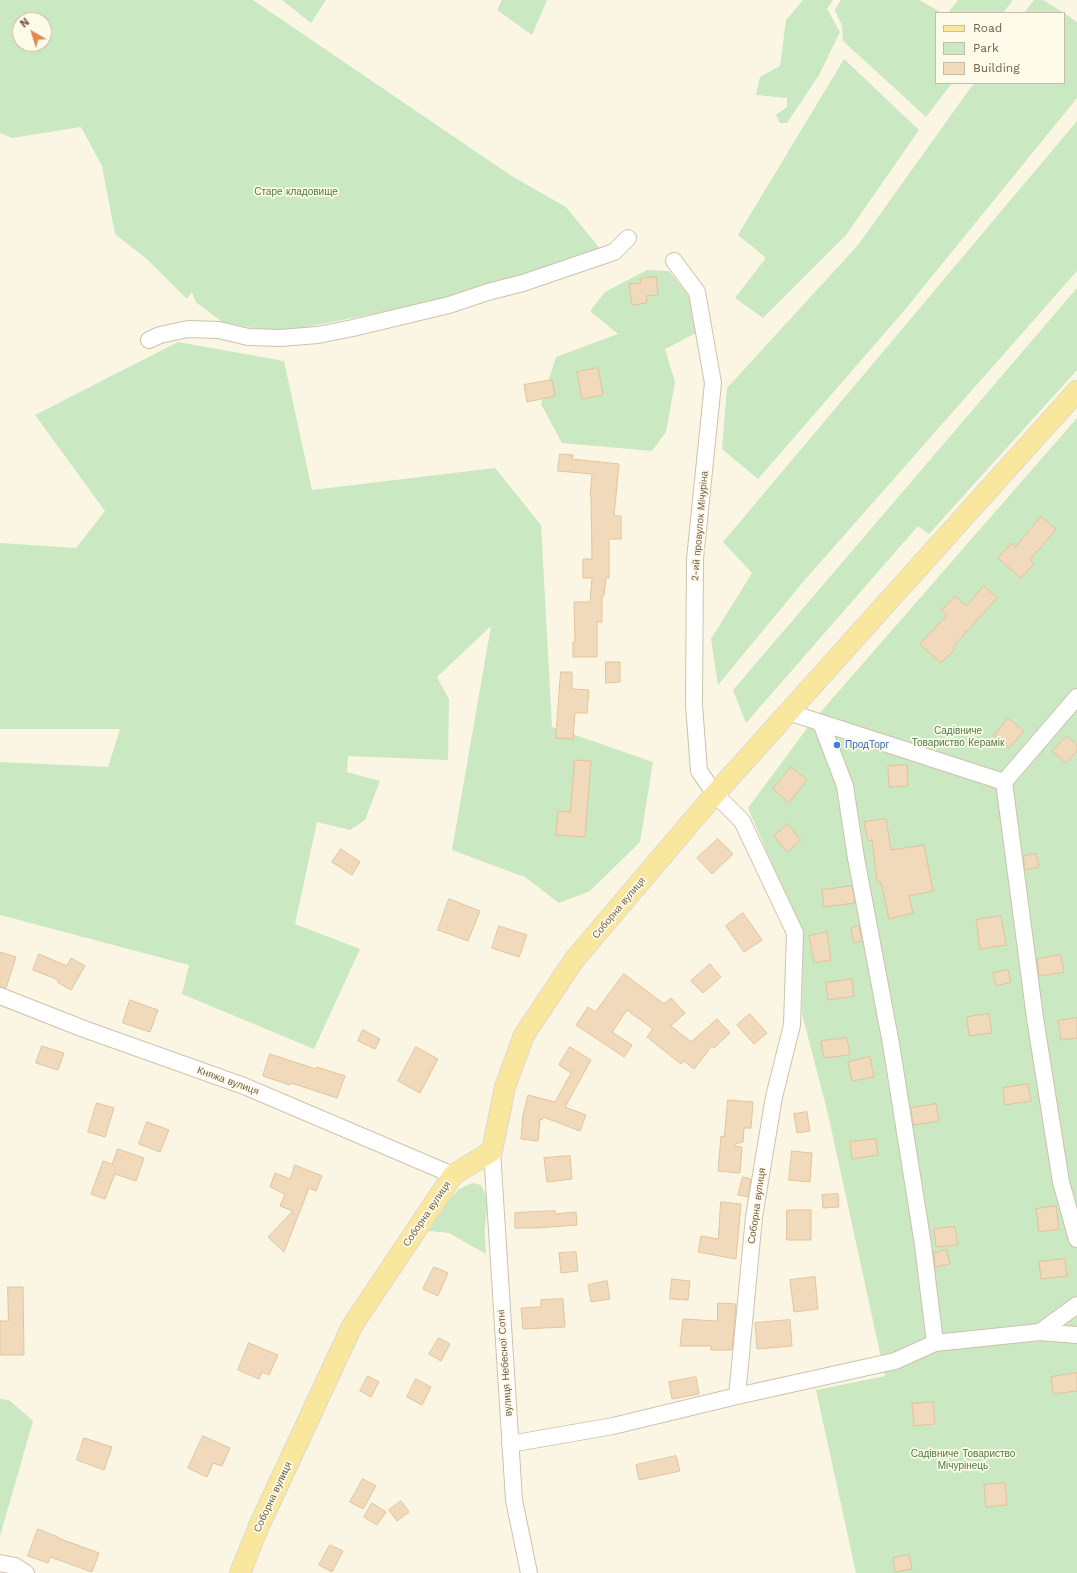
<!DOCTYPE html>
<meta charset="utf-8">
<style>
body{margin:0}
#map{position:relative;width:1077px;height:1573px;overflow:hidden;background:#fbf6e3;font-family:"Work Sans",sans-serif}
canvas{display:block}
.legend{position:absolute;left:935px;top:12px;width:130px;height:72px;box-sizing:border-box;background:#fefae9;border:1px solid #c6bca9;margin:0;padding:5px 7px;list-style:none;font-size:12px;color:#72604a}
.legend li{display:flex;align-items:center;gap:8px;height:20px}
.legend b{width:20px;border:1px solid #c6bca9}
.north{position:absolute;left:12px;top:12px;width:40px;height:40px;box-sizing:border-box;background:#fefae9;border:1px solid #c6bca9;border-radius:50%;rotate:321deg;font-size:11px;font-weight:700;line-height:16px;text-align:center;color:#72604a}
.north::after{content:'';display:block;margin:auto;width:14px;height:18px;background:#e1894c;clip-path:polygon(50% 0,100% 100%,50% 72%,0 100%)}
</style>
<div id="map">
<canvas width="1077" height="1573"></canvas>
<ul class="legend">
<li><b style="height:5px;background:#f8e79d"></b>Road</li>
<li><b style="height:11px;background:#cae8c2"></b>Park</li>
<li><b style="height:11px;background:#f0dabb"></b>Building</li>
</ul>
<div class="north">N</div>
</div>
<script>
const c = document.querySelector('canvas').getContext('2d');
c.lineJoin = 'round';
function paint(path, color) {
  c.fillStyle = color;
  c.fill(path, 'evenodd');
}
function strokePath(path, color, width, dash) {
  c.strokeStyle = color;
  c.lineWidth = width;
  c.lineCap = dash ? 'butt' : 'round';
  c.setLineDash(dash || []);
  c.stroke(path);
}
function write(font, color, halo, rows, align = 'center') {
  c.font = font + ' "Work Sans",sans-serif';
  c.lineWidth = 3.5;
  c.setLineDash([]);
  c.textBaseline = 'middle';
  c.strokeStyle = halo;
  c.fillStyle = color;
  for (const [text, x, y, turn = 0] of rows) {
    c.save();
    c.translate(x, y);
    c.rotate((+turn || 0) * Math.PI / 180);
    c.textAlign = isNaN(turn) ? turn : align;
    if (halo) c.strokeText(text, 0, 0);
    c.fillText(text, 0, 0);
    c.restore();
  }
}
paint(new Path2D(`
 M0,0H253L510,175L566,207L602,251L458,297L277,333L222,322L196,302L192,292L187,299L148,260L115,234L102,166L81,127L12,138L0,133ZM20,20H44V44H20Z
 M282,0H326L311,23Z
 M502,0H547L532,35L497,10Z
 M803,0H833L827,9L840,32L819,75L787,123H780L776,115L787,107V98L756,95L760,77L780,66L786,20Z
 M841,0H919L942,13H936V83H952L926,117L843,41L842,26L835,10Z
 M958,0H1013L1003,13H948Z
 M1034,0H1043L1064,13H1024Z
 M1064,13L1077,22V98L903,312L758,479L722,449L727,388L858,245L974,83H1064Z
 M844,59L919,130L846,235L763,318L735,298L766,258L738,235Z
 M1077,121V271L803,582L718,685L711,639L752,573L723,542Z
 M647,270L669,271L686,292L695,308L698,332L665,349L675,382L666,432L652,451L562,443L541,404L556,357L618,334L590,311L605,292Z
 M1077,288V370L929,534L918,526L746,723L733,690Z
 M178,342L284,361L312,490L495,468L541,525L552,727L653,762L640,842L590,891L559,903L525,877L452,850L491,626L437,677L449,699L448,760L348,756L347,772L380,781L365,820L350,830L317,822L295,924L360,949L314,1049L182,994L189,965L0,915V762L108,767L120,729H0V543L76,548L105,511L35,415Z
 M1077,418V1573H856L816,1390L885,1376L828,1114L802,1014L803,936L748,808L811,723Z
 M472,1183L481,1185C491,1202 486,1211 485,1228C484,1237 486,1245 486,1254L449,1233L429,1231V1222L459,1189Z
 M0,1399L9,1400L33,1421L0,1536Z`), '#cae8c2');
const building = new Path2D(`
 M656,277L658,295L646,296L647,303L632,305L629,284L641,283L640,279Z
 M598,368L603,395L582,399L577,372Z
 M552,380L555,396L527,402L524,385Z
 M560,454L573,455L572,459L619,464L614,516H621V539H609V578H606L604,596H602V622H597V657H573V642H575L574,602H590L592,578H583V559H592L591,496H590L592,474L558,471Z
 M1041,517L1056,529L1030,560L1034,564L1021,578L998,558L1011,543L1015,547Z
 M984,586L997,598L953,647L955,649L941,663L920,644L947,615L941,611L955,596L966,606Z
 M606,662H620V682L606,683Z
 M561,672H572V689L589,690L587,713H575L573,739L556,738Z
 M1008,718L1024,731L1009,748L994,736Z
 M1067,736L1077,745V751L1066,763L1052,751Z
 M575,760L591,761L585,837L556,835L558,811L570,812Z
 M907,765L908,786L889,787L888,766Z
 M791,767L807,780L789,803L773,789Z
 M886,819L891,850L924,845L933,891L909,896L913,913L889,919L881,882H877L872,840L868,841L864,822Z
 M788,824L801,840L787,852L774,836Z
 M718,839L733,854L712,874L697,858Z
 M341,849L360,862L352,875L332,862Z
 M1036,854L1039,867L1025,870L1023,856Z
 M852,886L855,903L824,907L822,890Z
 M449,899L480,911L468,941L438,930Z
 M743,913L762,940L744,952L726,926Z
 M1001,916L1006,945L980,949L976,920Z
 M499,926L527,935L519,957L492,948Z
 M859,926L862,941L854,943L851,928Z
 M827,932L831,960L814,963L809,936Z
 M0,952L16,957L6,988L0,987Z
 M39,954L67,966L71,958L85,966L71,990L57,982L59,980L33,970Z
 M1061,955L1064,972L1039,976L1037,959Z
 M710,964L721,977L703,993L691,981Z
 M1008,970L1011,982L996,986L993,973Z
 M624,974L664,1004L671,998L685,1013L671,1026L691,1042L717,1019L730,1033L714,1048L712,1046L694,1069L684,1061L681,1064L647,1037L653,1029L627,1010L612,1032L632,1045L624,1057L576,1025L588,1007L595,1012Z
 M852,979L854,996L828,1000L826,983Z
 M130,1000L158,1010L150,1032L123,1023Z
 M750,1014L767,1033L754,1044L737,1025Z
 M989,1014L992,1033L969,1036L967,1017Z
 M1077,1018V1038L1061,1040L1058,1021Z
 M363,1030L380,1039L375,1049L358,1041Z
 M847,1038L850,1055L824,1058L821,1041Z
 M42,1046L64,1053L58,1070L36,1063Z
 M416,1047L438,1059L420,1093L398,1081Z
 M570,1047L591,1060L565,1107L586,1115L580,1131L543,1117L542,1120L540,1119L538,1141L521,1139L523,1115L528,1095L555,1102L571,1073L559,1065Z
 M270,1054L316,1069L317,1067L345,1076L337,1098L291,1083L290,1085L263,1076Z
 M870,1057L874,1077L852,1081L848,1062Z
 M1028,1084L1031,1101L1005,1105L1003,1088Z
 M728,1100L753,1102L751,1128H744L743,1142L735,1144V1146L742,1147L740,1173L718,1171L721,1136L724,1137Z
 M97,1103L114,1108L105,1137L88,1132Z
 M936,1104L939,1121L913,1125L911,1108Z
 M807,1112L810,1131L797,1133L794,1114Z
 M147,1122L169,1130L160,1152L139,1144Z
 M876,1139L878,1155L852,1159L850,1142Z
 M118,1149L144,1158L136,1181L115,1174L105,1199L91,1194L103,1161L112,1164Z
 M792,1151L812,1153L810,1182L789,1180Z
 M570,1156L572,1179L547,1182L544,1158Z
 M295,1165L322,1176L316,1191L309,1188L284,1252L268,1237L293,1211L280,1206L285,1194L270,1187L275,1173L290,1179Z
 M743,1177L751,1179L748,1197L738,1195Z
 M838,1194L839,1207L823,1208L822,1195Z
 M721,1202L741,1204L736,1259L698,1252L701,1236L718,1239Z
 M1056,1206L1059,1229L1039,1232L1036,1209Z
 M787,1210H811V1240H787Z
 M555,1211V1214L576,1212L577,1225L536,1228H515V1213Z
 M955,1227L958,1245L936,1247L934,1229Z
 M947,1250L950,1264L935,1267L934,1253Z
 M576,1252L578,1271L561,1273L559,1253Z
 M1065,1259L1067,1276L1041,1279L1039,1262Z
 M434,1267L448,1273L438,1296L423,1289Z
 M815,1277L818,1309L794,1312L790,1280Z
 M672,1279L690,1281L688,1300L670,1299Z
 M607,1281L610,1299L591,1302L588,1285Z
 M8,1287H23L24,1355H0V1321H8Z
 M563,1299L565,1327L523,1329L521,1308L541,1307V1300Z
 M718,1303L736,1304L732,1350H711V1346H680L683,1319L717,1321Z
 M790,1320L792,1346L757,1349L755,1323Z
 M439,1338L450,1344L441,1361L429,1354Z
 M249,1343L278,1355L269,1375L262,1372L259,1379L238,1370Z
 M1077,1373V1391L1053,1394L1051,1377Z
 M368,1376L379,1382L371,1397L360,1391Z
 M696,1377L699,1394L672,1399L669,1382Z
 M416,1379L431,1387L422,1405L407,1397Z
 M933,1402L935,1424L914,1426L912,1404Z
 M203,1436L230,1448L222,1466L213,1463L207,1477L188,1468Z
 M84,1438L112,1447L104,1470L77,1460Z
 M676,1456L680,1471L639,1480L636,1465Z
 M363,1479L376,1486L363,1509L350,1502Z
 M1005,1483L1007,1505L986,1507L984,1485Z
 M401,1501L409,1512L397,1521L389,1510Z
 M372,1503L386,1512L377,1525L364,1517Z
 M38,1529L58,1537V1538L99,1553L92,1572L50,1557L48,1563L28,1556Z
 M330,1545L343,1551L332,1572L319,1565Z
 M909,1555L912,1569L895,1572L893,1558Z`);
paint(building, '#f0dabb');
strokePath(building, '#e2c49c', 1);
const minor = new Path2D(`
 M674,261L697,292L713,383L695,559L694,705L699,771L715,794L742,821L795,933L792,1025L774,1097L754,1217L737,1396
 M149,340L160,335L188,329L219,330L248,337L280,338L318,335L353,328L449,305L488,292L523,283L614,252L628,238
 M788,712L1004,782L1077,697
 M821,723L845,786L856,858L891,1044L923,1245L935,1343
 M1004,782L1035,1018L1061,1182L1077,1239
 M0,996L84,1029L244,1086L453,1175
 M492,1151L514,1500L529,1573
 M1040,1332L1077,1335
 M510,1444L613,1426L737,1396L895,1361L935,1343L1040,1332L1077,1305
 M0,1563L15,1566L26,1573`);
const major = new Path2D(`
 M240,1573L259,1526L352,1326L453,1175L492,1151L505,1087L524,1035L574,960L715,794L1077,391`);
strokePath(minor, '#cec2ad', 18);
strokePath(major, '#ddd9d4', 22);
strokePath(minor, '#fff', 16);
strokePath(major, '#f8e79d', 20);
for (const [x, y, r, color] of [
 [837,745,4,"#3f7fe0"]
]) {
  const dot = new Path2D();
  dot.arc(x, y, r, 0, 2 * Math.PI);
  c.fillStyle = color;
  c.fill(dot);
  strokePath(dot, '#fefae9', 1.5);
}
write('10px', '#4b7d45', '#fefae9', [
 ["Старе кладовище",296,192],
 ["Садівниче",958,731],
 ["Товариство Керамік",958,743],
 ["Садівниче Товариство",963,1454],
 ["Мічурінець",963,1466]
]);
write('10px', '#72604a', '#fefae9', [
 ["2-ий провулок Мічуріна",700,526,-85],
 ["Соборна вулиця",619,908,-50],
 ["Княжа вулиця",228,1081,20],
 ["Соборна вулиця",757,1206,-82],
 ["Соборна вулиця",427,1214,-56],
 ["вулиця Небесної Сотні",505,1363,-94],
 ["Соборна вулиця",273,1497,-65]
]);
write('10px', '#366cbe', '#fefae9', [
 ["ПродТорг",845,745]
], 'left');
</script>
